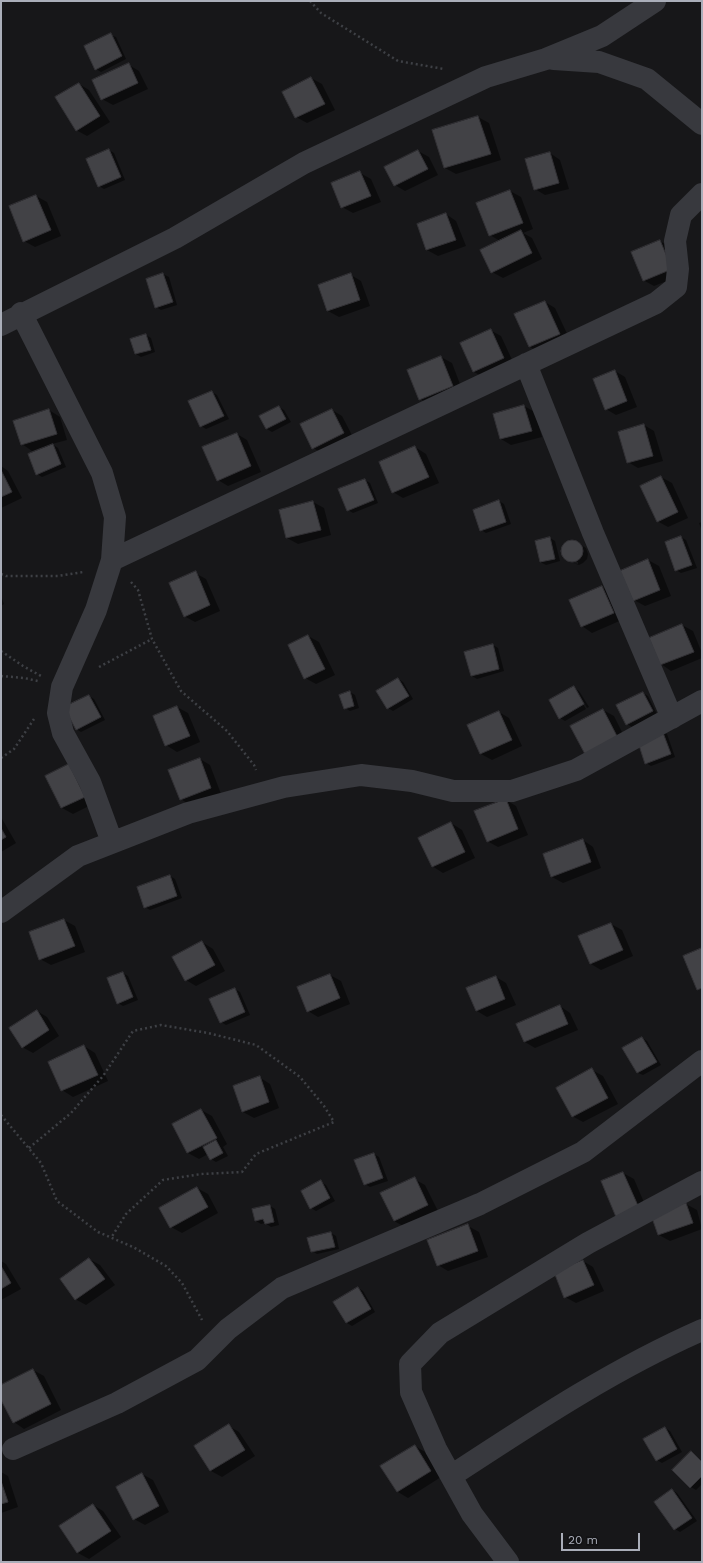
<!DOCTYPE html>
<style>
body{margin:0}
#map{position:relative;width:703px;height:1563px;overflow:hidden;background:#171719;font-family:"Work Sans",sans-serif}
canvas{display:block}
.frame{position:absolute;inset:0;border:2px solid #aaaeb9;pointer-events:none}
.scale{position:absolute;left:561px;top:1533px;width:79px;height:18px;box-sizing:border-box;border:2px solid #aaaeb9;border-top:0;padding-left:5px;font-size:12px;line-height:14px;white-space:nowrap;color:#aaaeb9;-webkit-text-stroke:3px #121214;paint-order:stroke}
</style>
<div id="map">
<canvas width="703" height="1563"></canvas>
<div class="frame"></div>
<div class="scale">20 m</div>
</div>
<script>
const c = document.querySelector('canvas').getContext('2d');
c.lineJoin = 'round';
function paint(path, color) {
  c.fillStyle = color;
  c.fill(path, 'evenodd');
}
function strokePath(path, color, width, dash) {
  c.strokeStyle = color;
  c.lineWidth = width;
  c.lineCap = dash ? 'butt' : 'round';
  c.setLineDash(dash || []);
  c.stroke(path);
}
paint(new Path2D(`
 M110,35L116,37L126,59L101,72L96,69Z
 M129,65L139,71L148,89L113,105L102,99Z
 M311,78L322,84L335,110L307,123L296,117Z
 M79,84L89,90L110,122L87,136L76,130Z
 M478,117L489,123L501,160L456,174L445,168L434,131Z
 M109,150L114,153L125,180L104,189L99,186Z
 M418,151L429,157L438,175L405,191L395,185Z
 M550,153L560,160L569,189L545,195L535,189Z
 M360,173L371,179L381,202L353,213L342,207Z
 M510,191L521,197L533,229L523,233L532,238L542,259L503,278L492,272L500,241L490,235Z
 M36,196L47,202L61,236L35,247L24,241Z
 M446,214L456,221L466,246L438,256L427,250L418,224Z
 M660,241L670,247L682,275L654,286L643,280Z
 M163,274L169,277L177,305L161,310L156,307L147,279Z
 M351,275L361,281L370,306L339,317L328,311L319,285Z
 M545,302L555,308L570,340L540,353L530,347L515,314Z
 M490,330L501,336L514,364L485,378L474,372L462,344Z
 M146,335L151,338L155,352L141,357L136,354Z
 M441,357L452,363L463,392L431,405L420,399Z
 M615,371L625,377L637,407L616,415L606,409Z
 M212,392L217,395L229,419L206,429L201,426Z
 M524,406L535,412L542,437L511,445L501,439Z
 M279,407L284,410L291,422L272,432L267,429L260,417Z
 M49,410L60,417L67,440L52,444L58,448L66,467L42,477L37,474L43,447L32,451L22,444Z
 M332,410L342,416L354,439L324,454L313,448Z
 M644,425L654,431L663,461L638,468L628,462Z
 M237,434L247,440L261,472L228,486L218,480Z
 M415,447L426,454L439,483L403,498L393,492Z
 M1,466L8,471L22,498L1,508Z
 M661,477L672,483L688,518L668,527L657,521Z
 M365,480L370,483L378,503L353,513L348,510Z
 M499,501L504,504L511,524L486,533L481,530Z
 M313,502L324,508L331,535L298,544L287,538Z
 M702,522V531L699,523Z
 M681,537L686,540L697,568L681,573L676,570Z
 M550,538L555,541L560,561L546,565L540,562Z
 M570,541L576,542L586,548L588,554L587,559L583,563L579,565L573,563L578,564V562L567,560L564,557L562,552V547L566,543Z
 M648,560L659,566L671,596L645,606L634,600Z
 M195,573L206,579L220,611L195,622L184,616Z
 M602,587L613,593L624,619L592,633L582,626Z
 M1,596L4,604L1,606Z
 M682,625L693,631L702,653V658L671,671L661,664Z
 M308,636L319,642L335,675L316,684L305,678Z
 M493,645L498,648L504,671L477,679L472,676L466,652Z
 M398,679L403,682L413,699L393,711L388,708Z
 M574,688L579,691L589,707L587,708L577,690H575L586,709L565,721L560,718Z
 M350,692L355,695L359,708L350,711L345,708Z
 M643,693L648,696L657,714L632,727L627,724Z
 M89,696L94,699L105,720L81,732L76,729Z
 M177,707L188,713L200,742L177,752L166,745Z
 M603,710L614,716L629,746L571,726Z
 M499,712L509,718L522,746L492,760L481,754L468,725Z
 M662,732L667,734L675,757L651,766L646,763Z
 M200,759L210,765L221,794L191,806L181,799Z
 M69,766L95,803L73,814L62,808L47,777Z
 M506,800L516,806L528,835L498,847L487,841Z
 M1,817L16,843L1,852Z
 M451,823L462,830L475,858L443,873L432,866Z
 M583,840L593,847L601,868L563,883L552,877Z
 M170,876L175,879L182,898L150,910L145,907Z
 M64,920L75,926L85,952L51,965L40,959Z
 M611,924L622,930L633,956L601,970L591,964L579,937Z
 M202,942L213,949L225,971L196,986L186,980Z
 M123,973L128,976L138,1000L123,1006L118,1003Z
 M330,975L341,981L350,1004L318,1017L308,1011Z
 M496,977L506,983L516,1005L487,1017L477,1011L468,988Z
 M235,989L240,992L250,1015L226,1025L221,1022Z
 M560,1006L570,1013L578,1030L535,1048L525,1042Z
 M37,1011L47,1017L59,1036L33,1053L22,1047Z
 M642,1038L647,1041L661,1065L643,1075L638,1073Z
 M84,1046L95,1053L108,1081L73,1097L62,1090Z
 M592,1070L603,1076L618,1104L583,1122L572,1116Z
 M259,1077L270,1084L279,1108L254,1118L243,1112L234,1087Z
 M201,1110L212,1116L227,1144L223,1147L228,1156L216,1162L211,1159L208,1154L199,1159L188,1153L173,1124Z
 M374,1154L379,1157L388,1181L370,1187L365,1184Z
 M623,1173L634,1179L649,1214L628,1222Z
 M414,1179L425,1185L438,1211L405,1227L394,1221Z
 M321,1182L326,1185L335,1201L316,1211L311,1208Z
 M197,1188L208,1194L218,1213L182,1233L171,1227Z
 M686,1204L697,1210L702,1229L670,1241L659,1235L652,1215Z
 M270,1206L275,1209L279,1225L271,1227L265,1223L261,1224L256,1221Z
 M468,1226L479,1232L488,1257L448,1271L438,1265Z
 M331,1233L336,1236L339,1249L317,1254L312,1251Z
 M89,1259L100,1265L115,1285L86,1305L75,1299Z
 M1,1261L6,1264L21,1289L1,1300Z
 M583,1261L593,1267L604,1291L576,1303L565,1297Z
 M358,1288L363,1291L375,1312L352,1326L347,1323L334,1302Z
 M33,1370L44,1376L61,1410L24,1429L14,1422L1,1398V1386Z
 M229,1426L239,1432L255,1456L222,1477L211,1471L196,1446Z
 M665,1428L670,1431L682,1452L662,1463L657,1460Z
 M415,1446L425,1452L441,1477L408,1498L398,1492L382,1467Z
 M691,1452L702,1461V1484L696,1490L691,1487Z
 M1,1472L8,1476L18,1507L1,1513Z
 M142,1474L153,1480L169,1512L145,1525L134,1519Z
 M672,1490L677,1493L697,1521L680,1532L675,1529Z
 M93,1505L103,1511L121,1537L89,1559L78,1553L60,1526Z`), '#0007');
const building = new Path2D(`
 M111,33L122,56L95,70L84,46Z
 M129,63L138,83L101,100L92,80Z
 M311,77L325,104L295,118L282,92Z
 M79,83L100,116L76,131L55,97Z
 M478,116L491,154L444,168L432,130Z
 M109,149L121,177L98,187L86,159Z
 M418,150L428,169L394,186L384,167Z
 M550,152L559,183L534,190L525,159Z
 M360,171L371,196L341,208L331,183Z
 M510,190L523,223L489,236L476,203Z
 M36,195L51,230L23,242L9,206Z
 M446,213L456,240L426,250L417,224Z
 M521,230L532,253L491,273L480,250Z
 M660,240L672,269L643,281L631,252Z
 M163,273L173,302L155,308L146,279Z
 M351,273L360,300L327,311L318,285Z
 M545,301L560,334L529,347L514,314Z
 M491,329L504,358L473,372L460,343Z
 M146,334L151,350L135,354L130,339Z
 M441,356L453,386L419,400L407,370Z
 M615,370L627,401L605,410L593,379Z
 M212,391L224,416L200,427L188,401Z
 M524,405L532,431L500,439L493,414Z
 M279,406L286,419L266,429L259,416Z
 M49,409L57,434L21,445L13,421Z
 M332,409L344,433L312,449L300,424Z
 M644,424L653,456L627,463L618,432Z
 M237,433L251,466L217,481L202,447Z
 M53,444L61,464L36,475L28,454Z
 M415,446L429,477L392,493L379,462Z
 M1,470L12,492L1,497Z
 M661,476L678,512L657,522L640,486Z
 M365,479L374,500L347,511L338,489Z
 M499,500L506,522L480,531L473,510Z
 M313,501L321,530L286,538L279,510Z
 M681,536L692,565L675,571L665,542Z
 M550,537L555,559L540,562L535,541Z
 M561 551a11 11 0 1 1 22 0a11 11 0 1 1-22 0Z
 M648,559L660,590L633,601L620,571Z
 M196,571L210,605L184,617L169,583Z
 M602,586L614,613L581,627L569,600Z
 M682,624L694,652L660,665L649,638Z
 M308,635L325,669L304,679L288,645Z
 M493,644L499,669L471,676L464,652Z
 M398,678L409,696L387,709L376,691Z
 M574,686L584,704L559,719L549,700Z
 M350,691L354,706L344,709L339,695Z
 M643,692L653,711L626,725L616,705Z
 M89,695L101,717L76,730L64,707Z
 M177,706L190,736L165,746L153,716Z
 M603,709L619,740L586,756L570,726Z
 M499,711L512,740L480,754L467,725Z
 M662,730L671,754L645,764L637,739Z
 M200,758L211,788L180,800L168,770Z
 M69,764L85,797L61,808L45,776Z
 M506,799L518,829L487,842L474,811Z
 M451,822L465,852L432,867L418,838Z
 M1,828L6,837L1,840Z
 M583,839L591,862L551,877L543,854Z
 M170,875L177,896L144,908L137,887Z
 M64,919L75,946L39,960L29,932Z
 M611,923L623,950L590,964L578,936Z
 M202,941L215,965L185,981L172,957Z
 M702,948V988L697,990L683,956Z
 M123,972L133,997L117,1004L107,978Z
 M330,974L340,998L307,1012L297,987Z
 M496,976L505,999L476,1011L466,988Z
 M235,988L245,1012L220,1023L209,999Z
 M560,1005L568,1024L524,1042L516,1024Z
 M37,1010L49,1030L22,1048L9,1028Z
 M642,1037L657,1062L637,1073L622,1048Z
 M84,1045L98,1075L61,1091L48,1062Z
 M592,1068L608,1098L572,1117L556,1088Z
 M260,1076L269,1102L242,1112L233,1086Z
 M201,1109L217,1138L187,1153L172,1124Z
 M216,1140L223,1153L210,1160L203,1147Z
 M374,1153L383,1178L364,1185L354,1160Z
 M623,1172L639,1208L616,1217L601,1181Z
 M415,1177L428,1205L394,1221L380,1193Z
 M321,1180L330,1198L310,1209L301,1191Z
 M197,1187L208,1207L170,1228L159,1208Z
 M686,1203L693,1223L658,1235L651,1215Z
 M270,1205L274,1222L265,1224L263,1219L255,1221L252,1209Z
 M468,1224L478,1251L437,1266L427,1240Z
 M331,1232L335,1247L311,1252L307,1238Z
 M89,1258L105,1279L75,1300L60,1279Z
 M583,1260L594,1285L564,1298L554,1272Z
 M1,1266L11,1283L1,1289Z
 M358,1287L371,1309L346,1323L333,1302Z
 M33,1369L51,1404L13,1423L1,1400V1385Z
 M229,1424L245,1450L210,1471L194,1446Z
 M665,1427L677,1449L656,1461L643,1439Z
 M415,1445L431,1471L397,1492L380,1466Z
 M691,1451L702,1462V1476L690,1488L672,1470Z
 M142,1473L159,1506L133,1520L116,1487Z
 M1,1481L8,1502L1,1504Z
 M672,1489L692,1518L674,1530L654,1502Z
 M93,1504L111,1531L77,1553L59,1526Z`);
paint(building, '#424246');
strokePath(building, '#323135', 1);
strokePath(new Path2D(`
 M310,1L321,13L398,61L444,69
 M1,574L6,576H58L83,572
 M131,582L138,590L152,639L181,691L227,731L254,765L256,770
 M1,651L23,666L41,676
 M99,667L152,639
 M1,676L24,678L38,681
 M1,758L14,749L34,719
 M1,1115L41,1163L57,1201L98,1232L133,1247L166,1266L182,1283L202,1320
 M29,1148L71,1113L103,1076L133,1031L161,1025L208,1033L256,1045L300,1077L324,1106L334,1122L256,1154L242,1172L201,1174L163,1180L126,1214L111,1238`), '#3e4045', 2.5, [2, 3]);
strokePath(new Path2D(`
 M554,59L599,62L647,79L702,124
 M21,313L102,473L115,517L112,560L96,610L62,687L58,713L63,733L90,782L112,842
 M1,325L175,238L304,163L486,77L546,59L602,36L655,1
 M526,364L593,533L672,718
 M112,560L656,303L676,287L678,269L675,241L681,215L702,194
 M1,912L78,856L188,813L284,787L361,775L412,781L453,791H512L576,770L702,701
 M13,1449L117,1403L197,1360L228,1329L282,1288L480,1204L583,1152L702,1061
 M451,1476C532,1423 613,1369 702,1330
 M508,1562L472,1514L436,1449L411,1392L410,1364L440,1333L588,1243L702,1182`), '#38393e', 22);
</script>
